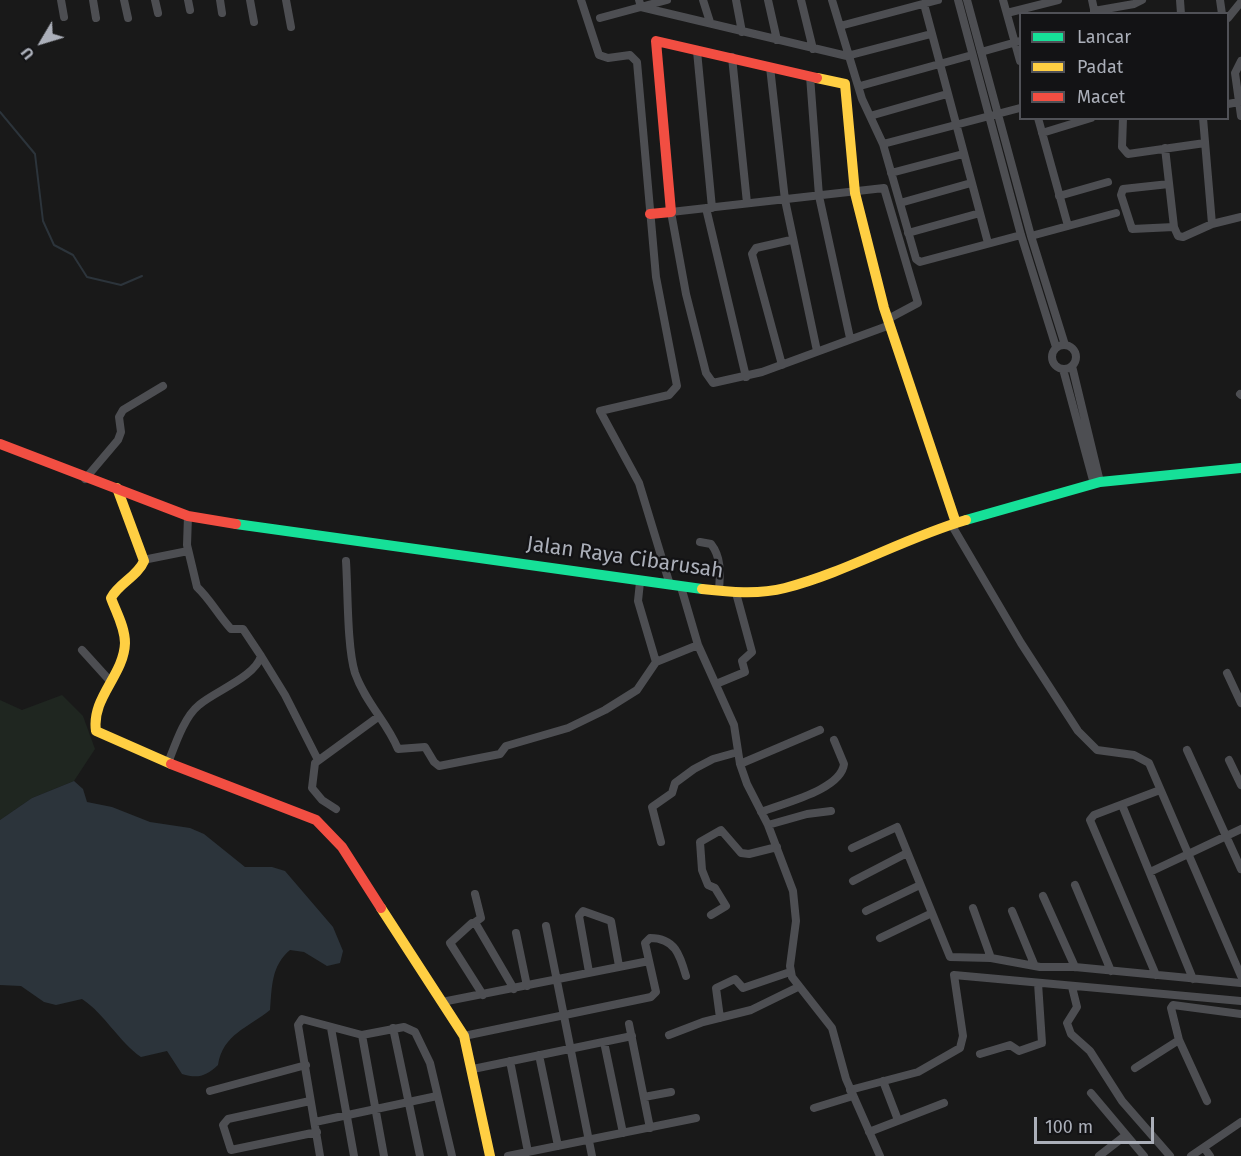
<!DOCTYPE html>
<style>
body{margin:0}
#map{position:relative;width:1241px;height:1156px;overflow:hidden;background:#191919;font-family:"Fira Sans",sans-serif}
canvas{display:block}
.legend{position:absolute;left:1019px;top:12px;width:210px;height:108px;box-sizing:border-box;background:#131315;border:2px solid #505157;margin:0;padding:8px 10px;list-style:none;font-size:18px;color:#abafb9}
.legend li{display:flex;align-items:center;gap:12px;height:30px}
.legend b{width:30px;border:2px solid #505157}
.north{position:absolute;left:12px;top:12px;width:60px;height:60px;-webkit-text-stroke:4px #131315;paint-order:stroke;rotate:232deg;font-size:16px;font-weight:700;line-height:24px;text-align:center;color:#abafb9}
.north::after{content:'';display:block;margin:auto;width:21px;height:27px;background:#abafb9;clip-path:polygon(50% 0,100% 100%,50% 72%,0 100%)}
.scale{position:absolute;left:1034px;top:1117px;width:120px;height:27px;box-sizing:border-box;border:3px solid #abafb9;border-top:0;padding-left:8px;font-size:18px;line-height:21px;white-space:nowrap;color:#abafb9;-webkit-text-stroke:4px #131315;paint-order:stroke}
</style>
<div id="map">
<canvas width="1241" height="1156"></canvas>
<ul class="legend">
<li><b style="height:8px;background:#16e098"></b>Lancar</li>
<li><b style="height:8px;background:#ffcf43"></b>Padat</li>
<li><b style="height:8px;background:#f24e42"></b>Macet</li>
</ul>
<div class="north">U</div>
<div class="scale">100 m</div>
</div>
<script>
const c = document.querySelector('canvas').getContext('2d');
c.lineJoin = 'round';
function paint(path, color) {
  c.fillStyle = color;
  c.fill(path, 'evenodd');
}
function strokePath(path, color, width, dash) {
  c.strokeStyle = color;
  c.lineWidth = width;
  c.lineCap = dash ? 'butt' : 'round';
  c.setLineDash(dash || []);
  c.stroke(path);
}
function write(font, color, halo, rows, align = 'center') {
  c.font = font + ' "Fira Sans",sans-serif';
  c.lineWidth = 4.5;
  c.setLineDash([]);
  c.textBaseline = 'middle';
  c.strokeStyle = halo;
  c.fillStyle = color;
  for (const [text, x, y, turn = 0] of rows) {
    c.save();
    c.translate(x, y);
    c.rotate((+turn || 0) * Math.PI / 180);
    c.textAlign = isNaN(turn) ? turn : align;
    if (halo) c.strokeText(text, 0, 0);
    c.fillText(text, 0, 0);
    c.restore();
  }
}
paint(new Path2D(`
 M62,695L83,716L95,749L74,781L32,798L0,820V700L22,710Z`), '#1f2620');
paint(new Path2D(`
 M74,781L83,789L87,802L112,807L150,822L190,828L204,834L245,867H272L285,871L333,927L343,951L340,963L327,966L304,952L290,950C271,966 272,987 270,1010C248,1028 223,1034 218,1065C206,1076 198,1079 182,1074L167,1051L141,1057C118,1041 105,1014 82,999L56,1005L44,1002L21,986L0,985V820L32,798Z`), '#2c343b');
strokePath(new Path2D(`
 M0,112L35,154L43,221L54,245L73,255L87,277L121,285L142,276`), '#2c343b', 2);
strokePath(new Path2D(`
 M61,0L64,17
 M93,0L96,18
 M124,0L128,18
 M155,0L158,13
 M188,0L190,10
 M220,0L222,13
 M250,0L254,22
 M286,0L291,27
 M581,0L599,55L608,58L630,55L637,62L656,277L677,386L669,395L600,411L639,483L670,585
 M639,0L641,7L847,56L931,34
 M703,0L710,22
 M736,0L742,32
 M768,0L777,40
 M801,0L813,49
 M832,0L862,99L883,144L916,259L920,262L1021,235
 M958,0L1021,235L1056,347
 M967,0L1031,236L1065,345
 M1003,0L1020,61
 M1092,0L1095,14
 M1180,0L1181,14
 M1220,0L1222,14
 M924,4L988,243
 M1094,11L1134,4L1142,0
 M1007,13L1058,0
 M600,18L667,0
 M1228,18L1241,2
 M840,26L938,0
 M697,51L712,208
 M981,52L1020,41
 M732,57L747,203
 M1241,61L1235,73L1241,116
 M770,67L785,200L817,351
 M810,76L819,196L850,338
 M860,86L972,55
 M1228,104L1239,102
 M870,116L947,94
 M1038,118L1068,226
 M1123,118L1122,147L1128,154L1205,143
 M1203,118L1212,224
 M1042,133L1091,118
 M883,144L1020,108
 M1165,148L1174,227L1178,236L1183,237L1212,224L1241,217
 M891,173L963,154
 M1169,184L1123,189L1121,195L1132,229L1174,227
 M1059,196L1108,182
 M900,203L971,183
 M706,208L746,377
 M908,233L980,213
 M1031,236L1116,213
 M888,319L918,303L884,188L671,212L686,294L706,373L713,383L762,372L890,325
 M1052 357a12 12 0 1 1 24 0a12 12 0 1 1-24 0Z
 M782,365L752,254L756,248L791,240
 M1072,366L1100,482
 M1063,369L1094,484
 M1240,394L1241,395
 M85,479L118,440L121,432L119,417L123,410L163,386
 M951,524L1021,643L1078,731L1097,750L1134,755L1149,763L1241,976
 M700,542L711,544C722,558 720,575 719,591
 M143,560L188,551
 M346,561C348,591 347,647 355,673C365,702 387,722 398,749L425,747L434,762L439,766L500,754L506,746L568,728L605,710L637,690L656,662L698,645
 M640,582L638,601L656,662
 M681,587L698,645L734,725L740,764L747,784L768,825L793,891L796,921L790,966L792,977L832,1028L846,1079L880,1156
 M82,650L111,682
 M261,656L285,695L318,760
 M1227,673L1241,703
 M716,684L745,672L742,661L752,652L736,593
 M1187,750L1241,869
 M1229,760L1241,785
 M168,763C175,745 184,717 199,705C215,691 255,677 261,656L243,629H231C218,615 210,599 197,587L187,545L188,516
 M740,764L820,730
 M1122,805L1193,979
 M336,809L322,800L312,788L315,763L378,717
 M761,812C783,803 841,790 844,764L834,740
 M768,825L807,814L831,811
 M661,842L652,807L672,793L675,783L694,769L713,759L738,752
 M852,848L897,827L950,957L991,958L1040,967H1075L1241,983
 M1150,872L1241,829
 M853,881L907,853
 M1075,885L1111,971
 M1043,896L1075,967
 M973,908L991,958
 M866,911L920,885
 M1012,911L1034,964
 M711,915L726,906L715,888L708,885L702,870L700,842L721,830L741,853L749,854L777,847
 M474,923L481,918L475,894
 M546,926L592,1156
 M516,933L527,986
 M880,938L932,913
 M589,972L579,916L583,911L611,921L619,966
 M1156,975L1090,820L1094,815L1160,790
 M1072,987L1077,1007L1067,1023L1071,1034L1090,1051L1122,1101L1170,1156
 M483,995L450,943L472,923L476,924L514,989
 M442,1002L649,961
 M720,1018L716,988L735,979L743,988L790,972
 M629,1024L650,1128
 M331,1028L354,1156
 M393,1028L420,1156
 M362,1035L384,1156
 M669,1035L703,1022L751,1010L798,987
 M464,1036L651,997L656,992L645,943L650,938C675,938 680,955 686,976
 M604,1042L623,1133
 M980,1054L1010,1045L1019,1051L1042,1043L1038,983
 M539,1055L558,1146
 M510,1061L528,1152
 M1135,1068L1179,1040
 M473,1069L632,1036
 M883,1081L898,1120
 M850,1090L918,1072L960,1048L963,1036L954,975L1241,1001
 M210,1091L306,1065
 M1091,1093L1144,1156
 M644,1097L671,1092
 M310,1101L228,1119L223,1125L231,1150L317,1132
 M1207,1101L1179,1040L1171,1008L1173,1005L1241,1014
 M814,1108L853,1096
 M315,1122L437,1096
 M869,1132L944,1103
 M1205,1149L1210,1156
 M320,1156L298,1025L302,1019L362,1035L404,1027L415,1032L430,1063L452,1156
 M508,1156L696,1118
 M1099,1156L1126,1135
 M1191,1156L1241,1122`), '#4d4e52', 8);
strokePath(new Path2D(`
 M966,520L1100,482L1241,468
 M236,524L702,589`), '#16e098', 10);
strokePath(new Path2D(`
 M817,78L845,84L855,193L884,308L956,523
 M117,488L144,561C137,577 119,583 111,598C116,612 125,627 125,643C124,675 91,698 96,731L171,764
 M702,589C729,592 758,595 785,588C847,572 904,538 966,520
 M381,908L464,1036L490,1156`), '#ffcf43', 10);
strokePath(new Path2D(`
 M650,214L671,212L656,41L817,78
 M0,444L188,516L236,524
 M171,764L316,820L342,847L381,908`), '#f24e42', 10);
write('21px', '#abafb9', '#131315', [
 ["Jalan Raya Cibarusah",625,558,8]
]);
</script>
